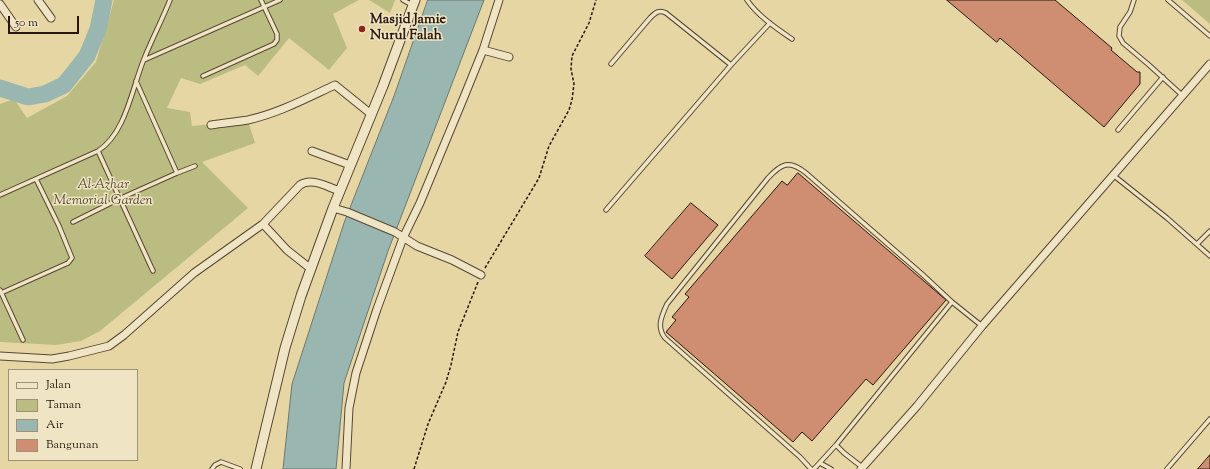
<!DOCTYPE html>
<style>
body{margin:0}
#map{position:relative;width:1210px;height:469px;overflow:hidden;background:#e6d6a4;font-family:"Sorts Mill Goudy",serif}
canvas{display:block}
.legend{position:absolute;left:8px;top:369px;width:130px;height:92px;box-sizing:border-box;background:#efe4c4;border:1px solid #9f927b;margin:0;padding:5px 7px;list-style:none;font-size:12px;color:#28170e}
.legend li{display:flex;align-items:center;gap:8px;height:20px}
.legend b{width:20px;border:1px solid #9f927b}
.scale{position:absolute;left:8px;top:16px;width:71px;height:18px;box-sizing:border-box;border:2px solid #28170e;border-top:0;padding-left:5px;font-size:12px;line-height:14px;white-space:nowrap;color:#28170e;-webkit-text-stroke:3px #efe4c4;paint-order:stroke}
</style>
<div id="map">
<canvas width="1210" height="469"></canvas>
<ul class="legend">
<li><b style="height:5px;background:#efe4c4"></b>Jalan</li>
<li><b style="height:11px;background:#bbbc82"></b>Taman</li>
<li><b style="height:11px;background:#99b7b0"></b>Air</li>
<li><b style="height:11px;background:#cf8d72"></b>Bangunan</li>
</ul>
<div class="scale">50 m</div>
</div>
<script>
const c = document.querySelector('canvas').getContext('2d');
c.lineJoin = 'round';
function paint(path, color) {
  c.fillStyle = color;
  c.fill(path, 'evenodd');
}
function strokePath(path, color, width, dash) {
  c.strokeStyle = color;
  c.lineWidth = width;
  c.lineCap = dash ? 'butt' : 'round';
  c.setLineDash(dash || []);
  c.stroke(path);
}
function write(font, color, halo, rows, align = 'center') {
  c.font = font + ' "Sorts Mill Goudy",serif';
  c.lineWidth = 3;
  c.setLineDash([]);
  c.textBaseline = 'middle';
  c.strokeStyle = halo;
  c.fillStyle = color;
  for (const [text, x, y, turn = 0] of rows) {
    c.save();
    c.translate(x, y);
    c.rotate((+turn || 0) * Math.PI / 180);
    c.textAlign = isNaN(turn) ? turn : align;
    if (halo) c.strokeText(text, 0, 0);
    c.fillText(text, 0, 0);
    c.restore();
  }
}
paint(new Path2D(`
 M114,0H359L333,14L347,48L329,70L289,38L258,76L245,65L200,84L181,78L167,108L190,112L192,126L248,121L255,143L202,162L248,208L100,331L81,341L56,345L0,342V104L14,99L27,118L67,96L96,62Z
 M369,0H395L390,13Z
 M1182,0H1210V24Z`), '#bbbc82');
const water = new Path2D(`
 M428,0H484L388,251L344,383L336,469H283L292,384L344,223L394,96Z`);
paint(water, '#99b7b0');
strokePath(water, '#6c776f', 1);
strokePath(new Path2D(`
 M0,88L28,97L45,94L64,85L87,56L98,29L104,0`), '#99b7b0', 17);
const building = new Path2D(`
 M947,0H1055L1112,48L1111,50L1137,72H1140V84L1104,127L1000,38L997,42Z
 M798,173L946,300L873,385L866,379L812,441L802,432L793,442L666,332L676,320L672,317L689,297L685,294L782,181L787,185Z
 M691,203L718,225L672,279L645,256Z
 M1210,455V469H1198Z`);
paint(building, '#cf8d72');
strokePath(building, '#28170e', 1);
const service = new Path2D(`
 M403,0L412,5
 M747,0C758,16 776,28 792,39
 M1134,0L1130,12L1120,27L1119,36L1123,43L1149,65L1183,96
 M1168,0L1210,36
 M144,60L280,0
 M611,64L650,18C655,13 659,9 666,13L731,65
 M203,76L274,44L277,40V34L261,0
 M136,81L177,173L195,166
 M1118,130L1163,77
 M98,151L153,271
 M1113,175L1167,218L1210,256
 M0,195L98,151C126,133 132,88 144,59C152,39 162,20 170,0
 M606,210L731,65L770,23
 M73,222L119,199L177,173
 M1197,244L1210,231
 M0,290L23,340
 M1,293L68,263L72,258L59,226L36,179
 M952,302L982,326
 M836,445L844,453L862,467
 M820,463L831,469
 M212,469L215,465L221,462L240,469
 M811,469L800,457L665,338C656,327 662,315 667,304L768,178C781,164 789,159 806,173L922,274L952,302L836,445L814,469
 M1167,469L1210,419`);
const minor = new Path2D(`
 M38,0L51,18
 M0,4L16,27
 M483,50L509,57
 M211,125C223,123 236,122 248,120C279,113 307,98 335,85L371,114
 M312,151L350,165
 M333,208L347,212L395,232L417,246L452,260L481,275
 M311,269L287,250L263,224L300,185C312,177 327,187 340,191
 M0,356L52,359L69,356L109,346L124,335L194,273L263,224
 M346,469L349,408L356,373L377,309L403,238L420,203L464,97L483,50L499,0
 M861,469L917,406L982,326L1210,64`);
const tertiary = new Path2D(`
 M256,469L285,348L301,296L333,208L383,86L415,0`);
strokePath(service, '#584734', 5.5);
strokePath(minor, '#584734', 9);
strokePath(tertiary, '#584734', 11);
strokePath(new Path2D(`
 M485,268L539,178L549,146L569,110L572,100L574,84L571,69L572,56L589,23L596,0
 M414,469L428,424L446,382L451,365L458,332L478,282`), '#28170e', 1.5, [3, 2]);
strokePath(service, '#efe4c4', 3.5);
strokePath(minor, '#efe4c4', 7);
strokePath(tertiary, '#efe4c4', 9);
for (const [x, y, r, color] of [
 [362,29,4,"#8f2418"]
]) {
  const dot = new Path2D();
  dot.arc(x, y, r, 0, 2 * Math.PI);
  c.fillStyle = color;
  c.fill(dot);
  strokePath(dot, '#efe4c4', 1.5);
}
write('bold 14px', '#28170e', '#efe4c4', [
 ["Masjid Jamie",370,21],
 ["Nurul Falah",370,37]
], 'left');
write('italic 14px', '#544931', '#efe4c4', [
 ["Al-Azhar",103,186],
 ["Memorial Garden",103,202]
]);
</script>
